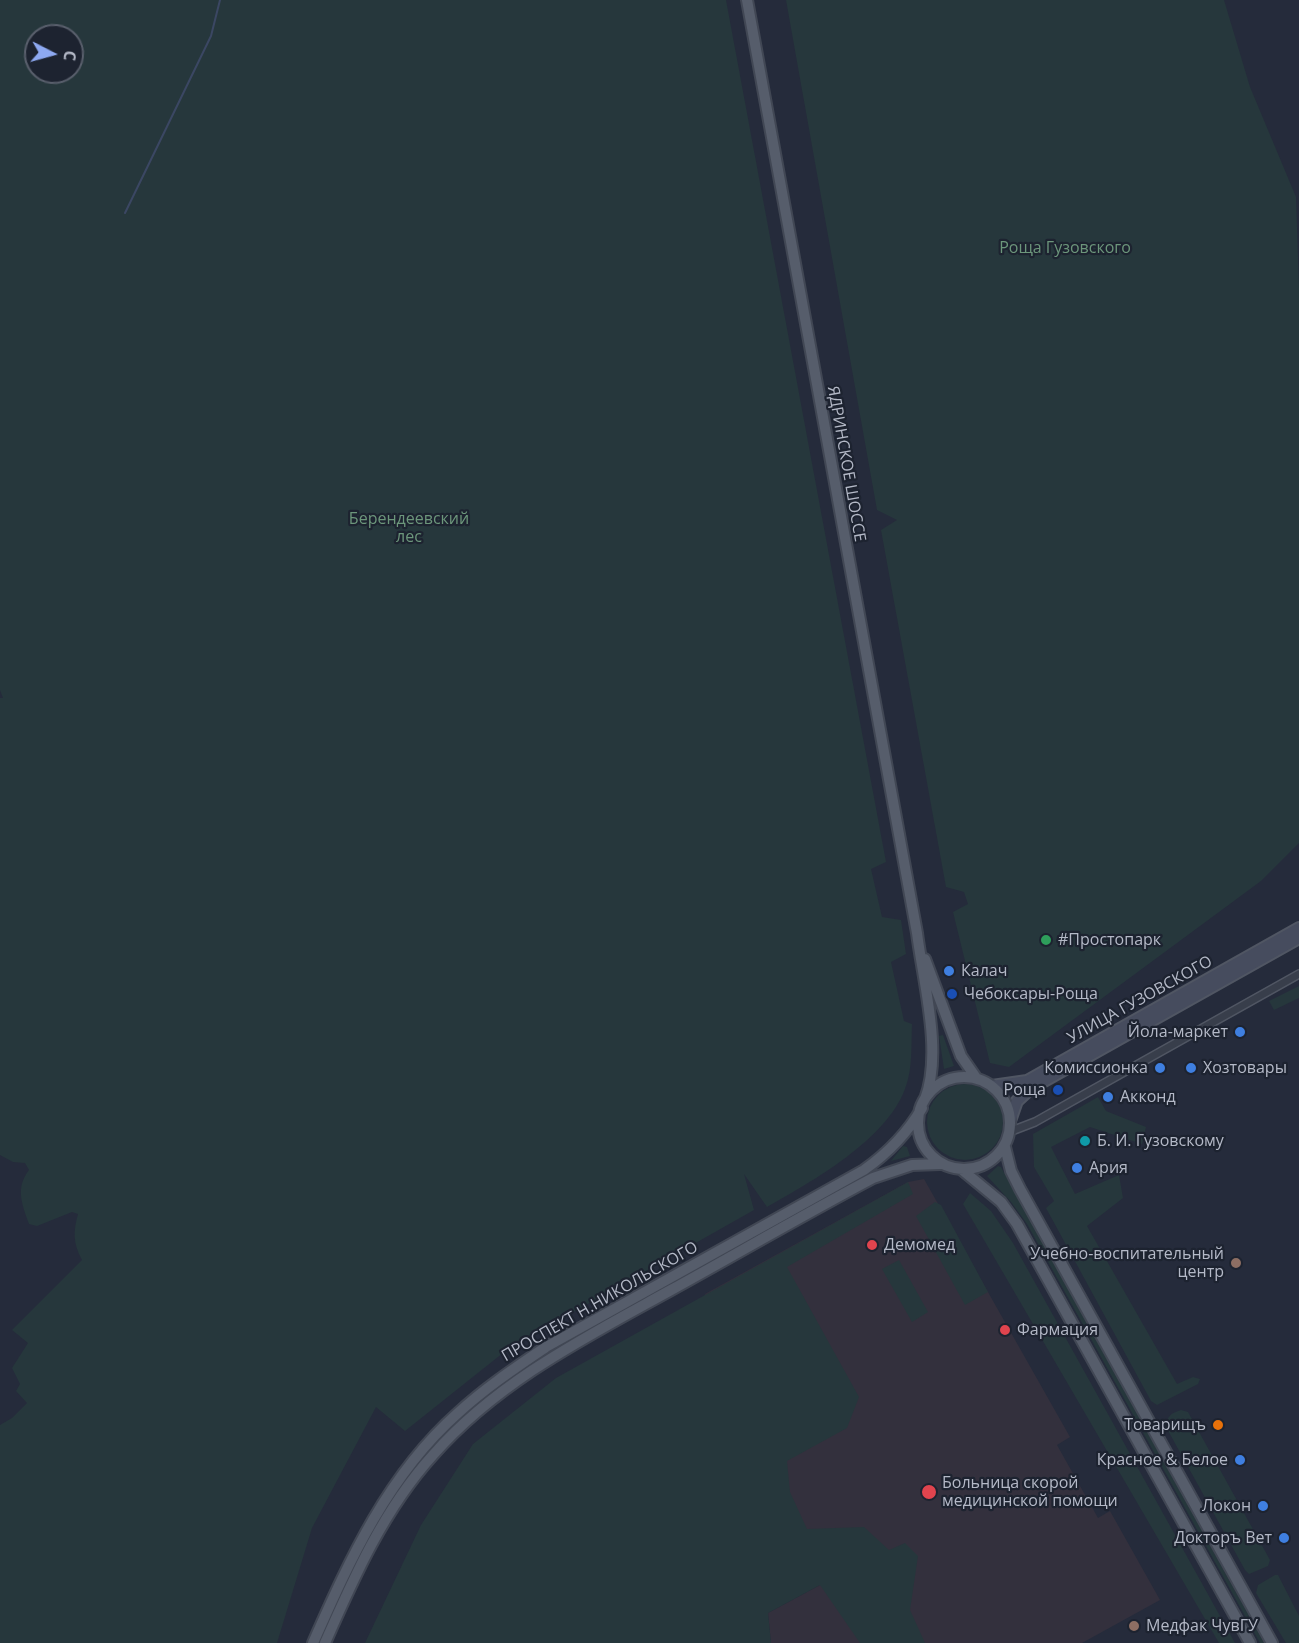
<!DOCTYPE html>
<meta charset="utf-8">
<style>
body{margin:0}
#map{position:relative;width:1299px;height:1643px;overflow:hidden;background:#252b3b;font-family:"Open Sans",sans-serif}
canvas{display:block}
.north{position:absolute;left:24px;top:24px;width:60px;height:60px;box-sizing:border-box;background:#1d2330;border:2px solid #595f6c;border-radius:50%;rotate:96deg;font-size:16px;font-weight:700;line-height:24px;text-align:center;color:#b4b9c7}
.north::after{content:'';display:block;margin:auto;width:21px;height:27px;background:#8ea9f1;clip-path:polygon(50% 0,100% 100%,50% 72%,0 100%)}
</style>
<div id="map">
<canvas width="1299" height="1643"></canvas>
<div class="north">С</div>
</div>
<script>
const c = document.querySelector('canvas').getContext('2d');
c.lineJoin = 'round';
function paint(path, color) {
  c.fillStyle = color;
  c.fill(path, 'evenodd');
}
function strokePath(path, color, width, dash) {
  c.strokeStyle = color;
  c.lineWidth = width;
  c.lineCap = dash ? 'butt' : 'round';
  c.setLineDash(dash || []);
  c.stroke(path);
}
function write(font, color, halo, rows, align = 'center') {
  c.font = font + ' "Open Sans",sans-serif';
  c.lineWidth = 4.5;
  c.setLineDash([]);
  c.textBaseline = 'middle';
  c.strokeStyle = halo;
  c.fillStyle = color;
  for (const [text, x, y, turn = 0] of rows) {
    c.save();
    c.translate(x, y);
    c.rotate((+turn || 0) * Math.PI / 180);
    c.textAlign = isNaN(turn) ? turn : align;
    if (halo) c.strokeText(text, 0, 0);
    c.fillText(text, 0, 0);
    c.restore();
  }
}
paint(new Path2D(`
 M924,1179L1070,1437L1057,1445L1098,1518L1110,1511L1160,1600L1082,1643H771L768,1613L820,1585L705,1294L908,1182Z`), '#33303d');
paint(new Path2D(`
 M0,0H726L886,862L871,869L882,917L901,920L906,954L891,962L904,1021L912,1024C911,1045 913,1069 905,1089C886,1140 813,1181 767,1207L744,1174L754,1210L508,1349L405,1431L376,1407L312,1528L277,1643H0V1425L12,1418L27,1403L16,1391L20,1384L12,1368L28,1343L12,1330L82,1260C73,1243 73,1232 78,1214L72,1212L37,1226L29,1224C22,1204 15,1188 29,1170L25,1163L13,1162L0,1155V698H3L0,690ZM36,36H72V72H36Z
 M786,0H1224L1250,87L1296,197L1299,288V843L1261,881L1009,1067L990,1063L953,912L968,904L964,892L946,887L881,530L897,520L877,510Z
 M1299,986V998L1274,1010L1269,1001Z
 M943,1035L954,1066L944,1069L939,1036Z
 M927 1122a38 38 0 1 1 76 0a38 38 0 1 1-76 0Z
 M1098,1097L1106,1111L1146,1127L1142,1144L1090,1127L1051,1147L1075,1194L1119,1175L1123,1198L1087,1226L1177,1384L1193,1377L1200,1379L1198,1384L1157,1405L1151,1401L1046,1208L1054,1201L1034,1167L1033,1134Z
 M903,1146L907,1147L910,1156L891,1161Z
 M998,1166L1001,1167L1264,1643H1260L1027,1224L1011,1202L987,1176Z
 M908,1182L913,1194L787,1267L859,1397L847,1428L787,1461L790,1492L807,1529L864,1527L889,1550L905,1543L918,1556L910,1610L925,1643H860L820,1585L768,1613L771,1643H365L421,1525L473,1444L556,1378Z
 M970,1193L991,1211L1013,1243L1235,1643H1219L963,1204Z
 M935,1202L941,1205L988,1292L965,1305L916,1216Z
 M899,1260L928,1312L912,1322L882,1269Z
 M1181,1410L1188,1412L1270,1560L1268,1566L1249,1574L1245,1570L1166,1427C1167,1416 1171,1413 1181,1410Z
 M1275,1575H1278L1299,1616V1643H1286L1256,1593L1258,1585Z`), '#26373c');
strokePath(new Path2D(`
 M125,213L211,36L220,0`), '#3b4763', 2);
const street = new Path2D(`
 M1009,1132L1035,1122L1299,974`);
const secondary = new Path2D(`
 M992,1086L1027,1081L1299,928
 M1010,1121L1017,1101L1030,1089L1299,938`);
const primary = new Path2D(`
 M747,0L917,933C923,981 943,1053 925,1099
 M925,959L961,1056L977,1079
 M918 1123a46 46 0 1 1 92 0a46 46 0 1 1-92 0Z
 M1005,1147L1011,1171L1020,1189L1272,1643
 M961,1169L1001,1202L1017,1224L1250,1643
 M313,1643C350,1559 388,1475 458,1413C485,1388 515,1368 546,1347L864,1170C888,1153 907,1134 922,1108
 M325,1643C354,1577 384,1509 433,1455C498,1381 586,1337 671,1290C738,1253 805,1214 873,1178L912,1165L940,1164`);
strokePath(street, '#505663', 10);
strokePath(secondary, '#505663', 14);
strokePath(primary, '#414754', 14);
strokePath(street, '#383e4b', 7);
strokePath(secondary, '#464c5e', 10);
strokePath(primary, '#565d6b', 10);
for (const [x, y, r, color] of [
 [1046,940,6,"#2e9e5b"],
 [949,971,6,"#3f7fe0"],
 [952,994,6,"#1a4fb4"],
 [1240,1032,6,"#3f7fe0"],
 [1160,1068,6,"#3f7fe0"],
 [1191,1068,6,"#3f7fe0"],
 [1058,1090,6,"#1a4fb4"],
 [1108,1097,6,"#3f7fe0"],
 [1085,1141,6,"#0f9aa8"],
 [1077,1168,6,"#3f7fe0"],
 [872,1245,6,"#e0444e"],
 [1236,1263,6,"#8d6e63"],
 [1005,1330,6,"#e0444e"],
 [1218,1425,6,"#e8710a"],
 [1240,1460,6,"#3f7fe0"],
 [929,1492,8,"#e0444e"],
 [1263,1506,6,"#3f7fe0"],
 [1284,1538,6,"#3f7fe0"],
 [1134,1626,6,"#8d6e63"]
]) {
  const dot = new Path2D();
  dot.arc(x, y, r, 0, 2 * Math.PI);
  c.fillStyle = color;
  c.fill(dot);
  strokePath(dot, '#1d2330', 2);
}
write('16px', '#6c967b', '#1d2330', [
 ["Роща Гузовского",1065,248],
 ["Берендеевский",409,519],
 ["лес",409,537]
]);
write('16px', '#b4b9c7', '#1d2330', [
 ["ЯДРИНСКОЕ ШОССЕ",846,464,80],
 ["УЛИЦА ГУЗОВСКОГО",1140,1000,-29],
 ["ПРОСПЕКТ Н.НИКОЛЬСКОГО",600,1302,-30]
]);
write('16px', '#b4b9c7', '#1d2330', [
 ["#Простопарк",1058,940],
 ["Калач",961,971],
 ["Чебоксары-Роща",964,994],
 ["Йола-маркет",1228,1032,"right"],
 ["Комиссионка",1148,1068,"right"],
 ["Хозтовары",1203,1068],
 ["Роща",1046,1090,"right"],
 ["Акконд",1120,1097],
 ["Б. И. Гузовскому",1097,1141],
 ["Ария",1089,1168],
 ["Демомед",884,1245],
 ["Учебно-воспитательный",1224,1254,"right"],
 ["центр",1224,1272,"right"],
 ["Фармация",1017,1330],
 ["Товарищъ",1206,1425,"right"],
 ["Красное & Белое",1228,1460,"right"],
 ["Больница скорой",942,1483],
 ["медицинской помощи",942,1501],
 ["Локон",1251,1506,"right"],
 ["Докторъ Вет",1272,1538,"right"],
 ["Медфак ЧувГУ",1146,1626]
], 'left');
</script>
